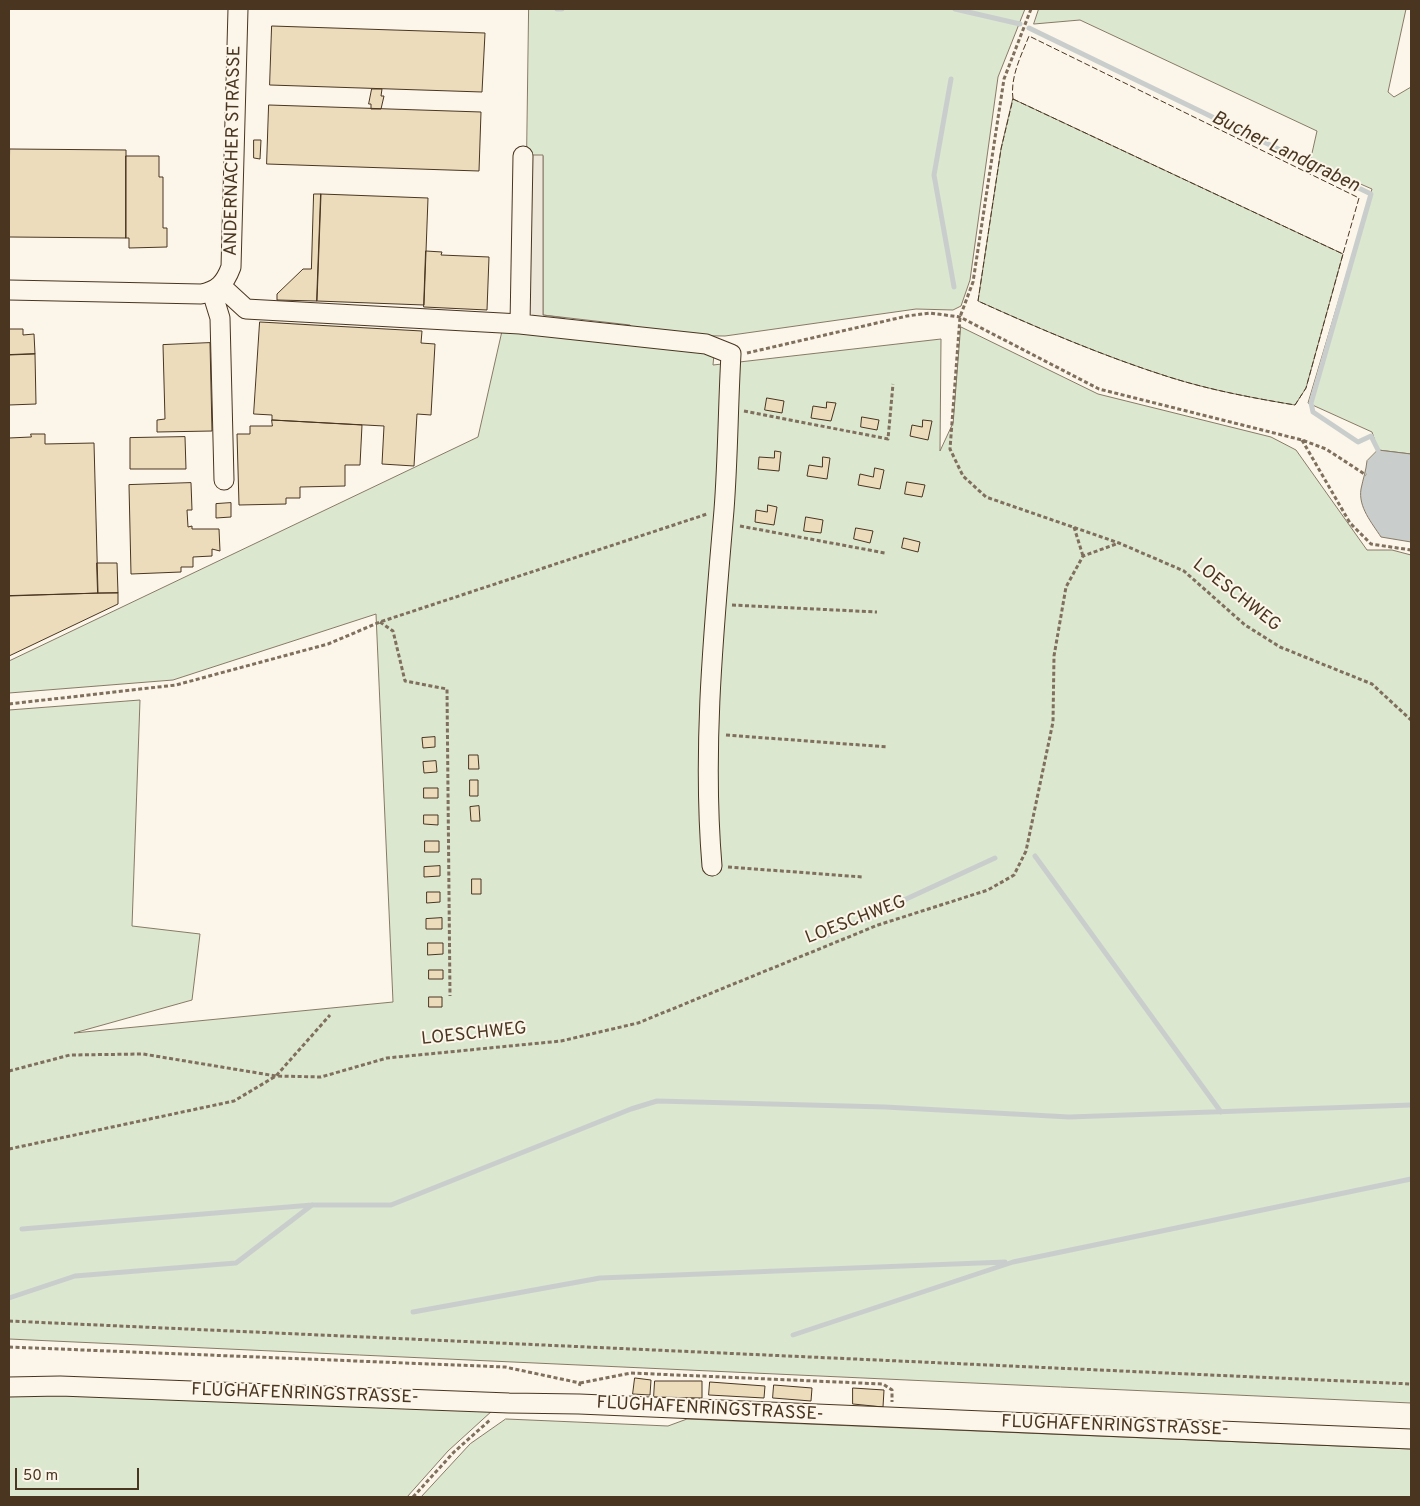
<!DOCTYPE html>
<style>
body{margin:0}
#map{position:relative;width:1420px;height:1506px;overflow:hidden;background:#fbf6e9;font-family:Overpass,sans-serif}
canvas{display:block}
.frame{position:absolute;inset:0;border:10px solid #4a3520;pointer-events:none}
.scale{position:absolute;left:15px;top:1468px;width:124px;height:22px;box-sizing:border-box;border:2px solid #4a3520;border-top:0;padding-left:6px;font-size:15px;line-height:18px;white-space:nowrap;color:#4a3520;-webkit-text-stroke:4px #fbf6e9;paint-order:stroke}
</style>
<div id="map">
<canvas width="1420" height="1506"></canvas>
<div class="frame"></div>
<div class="scale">50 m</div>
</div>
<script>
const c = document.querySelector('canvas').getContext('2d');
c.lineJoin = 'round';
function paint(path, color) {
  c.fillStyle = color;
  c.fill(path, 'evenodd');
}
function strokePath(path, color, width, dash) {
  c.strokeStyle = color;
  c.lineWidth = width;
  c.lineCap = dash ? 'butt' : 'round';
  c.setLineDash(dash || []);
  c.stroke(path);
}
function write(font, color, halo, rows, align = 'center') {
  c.font = font + ' Overpass,sans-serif';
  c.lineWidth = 4;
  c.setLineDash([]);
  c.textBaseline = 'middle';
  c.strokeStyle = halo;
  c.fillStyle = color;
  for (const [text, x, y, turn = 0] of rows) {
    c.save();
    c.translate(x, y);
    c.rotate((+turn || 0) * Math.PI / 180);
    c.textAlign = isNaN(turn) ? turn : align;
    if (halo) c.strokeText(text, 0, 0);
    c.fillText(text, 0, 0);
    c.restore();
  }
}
const green = new Path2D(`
 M529,9H1025L998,77L970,280L961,306L953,310L916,309L725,336L638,335L630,325L543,315V156L527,155Z
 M1039,9H1406L1388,92L1394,97L1411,87V454L1378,450L1372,432L1308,403L1372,189L1310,162L1317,131L1080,20L1034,24Z
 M1013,99L1343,254L1306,388L1295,405C1253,398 1210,390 1169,377C1103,356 1040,329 978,301L1001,149Z
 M961,327L1098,394L1271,437L1296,450L1367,550H1392L1411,555V1403L9,1339V710L140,700L132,926L200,934L192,1000L74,1033L393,1002L376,614L173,680L9,693V661L478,437L502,331L714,354L713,365L941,339L940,451L953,423Z
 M9,1392L493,1410L448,1451L407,1497H9Z
 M506,1419L668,1426L687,1419L1411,1449V1497H421L470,1444Z`);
paint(green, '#dce7d0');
strokePath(green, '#887966', 1);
const parking = new Path2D(`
 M527,155H543V315L564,318L566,326L526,322Z`);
paint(parking, '#ede7d9');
strokePath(parking, '#887966', 1);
const water = new Path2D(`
 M1378,450L1411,454V542L1381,537C1372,523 1358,507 1361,489C1363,479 1366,471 1367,461Z`);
paint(water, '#c9cecd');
strokePath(water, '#887966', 1);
strokePath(new Path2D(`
 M557,9H562
 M955,9L1020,24
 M1029,28L1371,194L1311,403L1313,412L1358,442L1371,436L1378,450
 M951,79L934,175L954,287
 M1035,856L1221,1112
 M826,936L995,858
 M22,1229L312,1205H391L631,1109L657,1101L885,1107L1069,1117L1411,1105
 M9,1298L75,1276L236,1263L312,1205
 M413,1312L600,1278L1005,1262
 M793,1335L1013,1262L1411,1179`), '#c9cecd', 5);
const building = new Path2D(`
 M272,26L485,33L482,92L270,85Z
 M372,89H382L381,96H384L381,109H371V104H369Z
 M269,105L481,112L479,171L267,164Z
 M254,140H261L260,159L254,158Z
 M10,149L126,150V238L9,237Z
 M126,156H159V177H163V228H167V247L129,248V238H126Z
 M314,194H321L317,301L277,300V294L303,269H311Z
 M321,194L428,198L424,305L317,301Z
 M426,251L442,252L441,255L489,257L487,310L424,307Z
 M260,322L422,331L421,343L435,344L431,415L417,414L414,466L382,464L384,426L272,420V415L254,414Z
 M9,329H23V335L34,334L35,354L9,355Z
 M210,343L212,431L157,432V420L165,419L163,345Z
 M35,354L36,404L9,405V355Z
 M767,398L784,401L782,413L765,410Z
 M827,402L836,403L831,421L811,418L813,406L826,408Z
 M862,417L879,420L877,430L861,427Z
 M272,420L362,425L360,465H345V486L300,487V498H286V504L239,505L237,434H250V426H272Z
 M923,420L932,421L928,440L910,436L912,425L922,427Z
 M31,434H45V444L94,443L98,593L9,596V438L31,437Z
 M185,437L186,469H130V438Z
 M775,451L781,452L779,471L758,469L759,457L774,458Z
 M823,457L830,458L827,479L807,476L809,465L822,467Z
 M875,468L884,470L880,489L858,485L860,474L873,477Z
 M907,482L925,485L922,497L905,494Z
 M191,483L192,510H187L188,527L192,526V529H219L220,551L212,549V556L193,557V567H181V572L131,574L129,485Z
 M231,503V517L216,518V504Z
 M768,505L777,507L774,525L755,522L756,510L767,512Z
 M806,517L823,520L821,533L804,531Z
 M856,528L873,531L870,543L854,539Z
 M904,538L920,542L918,552L902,548Z
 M97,563H117L118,593H98Z
 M118,593V604L9,656V596Z
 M435,737V747L423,748L422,738Z
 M469,755H478L479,769H469Z
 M436,761L437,772L424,773L423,762Z
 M470,780H478V796H470Z
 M424,788H438V798H424Z
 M479,806L480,821H471L470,807Z
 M424,815H438V825L424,824Z
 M425,841H439V852H425Z
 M440,866V876L424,877V867Z
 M472,879H481V894H472Z
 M427,892H440V902L427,903Z
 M442,918V929H426V919Z
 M428,943H443V954L428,955Z
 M429,970H443V979H429Z
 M429,997H442V1007H429Z
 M635,1378L651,1380L650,1395L633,1394Z
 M655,1381H702V1398L654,1397Z
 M710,1382L765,1386L764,1398L709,1395Z
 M774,1385L812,1388L811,1401L773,1398Z
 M853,1388L884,1390L883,1407L853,1404Z`);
paint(building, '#ecdcbc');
strokePath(building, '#4a3520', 1);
const minor = new Path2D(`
 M221,286L246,309L520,324L706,344L731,354C728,406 728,458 724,510C714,628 702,747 712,866
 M9,290L201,294C218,291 225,283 231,267L238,9
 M212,292L220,318L224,480
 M520,324L523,156
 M9,1387L60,1386L509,1403L579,1404L1411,1439`);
strokePath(minor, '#4a3520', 21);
strokePath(new Path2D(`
 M1031,9L1004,79L973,282L960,317L950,449L963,476L986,497L1119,543L1184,571L1245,625L1280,647L1372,684L1411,720
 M747,353L907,316L930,313L960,317L1099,389L1302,440L1326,449L1366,475
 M744,411L888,439L893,384
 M1302,440L1350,523L1371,544L1411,550
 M740,526L885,553
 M1074,527L1083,556
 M732,605L877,612
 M380,622L393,631L405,681L447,689L450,996
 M9,704L176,685L328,644L380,622L707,514
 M726,735L888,747
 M728,867L863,877
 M9,1071L70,1055L143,1054L276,1076L321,1077L387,1058L561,1041L638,1023L878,925L988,890L1014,875L1026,851L1053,722L1054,656L1066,587L1083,556L1119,543
 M9,1149L234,1101L276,1076L330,1015
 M9,1321L1411,1384
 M9,1347L505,1367L580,1383L579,1388
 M580,1383L631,1373L883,1384L892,1390V1402
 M413,1497L454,1452L490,1420`), '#7f6f5c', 3, [4, 2.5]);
strokePath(minor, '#fbf6e9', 19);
strokePath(new Path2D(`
 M1013,99L1343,254L1306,388L1295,405C1253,398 1210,390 1169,377C1103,356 1040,329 978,301L1001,149Z
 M1013,99C1010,77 1021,56 1029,36L1359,198L1343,254`), '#4a3520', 1, [6, 2.5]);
write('18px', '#4a3520', '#fbf6e9', [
 ["ANDERNACHER STRASSE",234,151,-89],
 ["LOESCHWEG",1236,596,38],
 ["LOESCHWEG",856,921,-21],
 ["LOESCHWEG",474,1035,-6],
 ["FLUGHAFENRINGSTRASSE-",305,1395,2],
 ["FLUGHAFENRINGSTRASSE-",710,1410,3],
 ["FLUGHAFENRINGSTRASSE-",1115,1427,2]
]);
write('italic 19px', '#4a3520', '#fbf6e9', [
 ["Bucher Landgraben",1285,153,26]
]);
</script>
